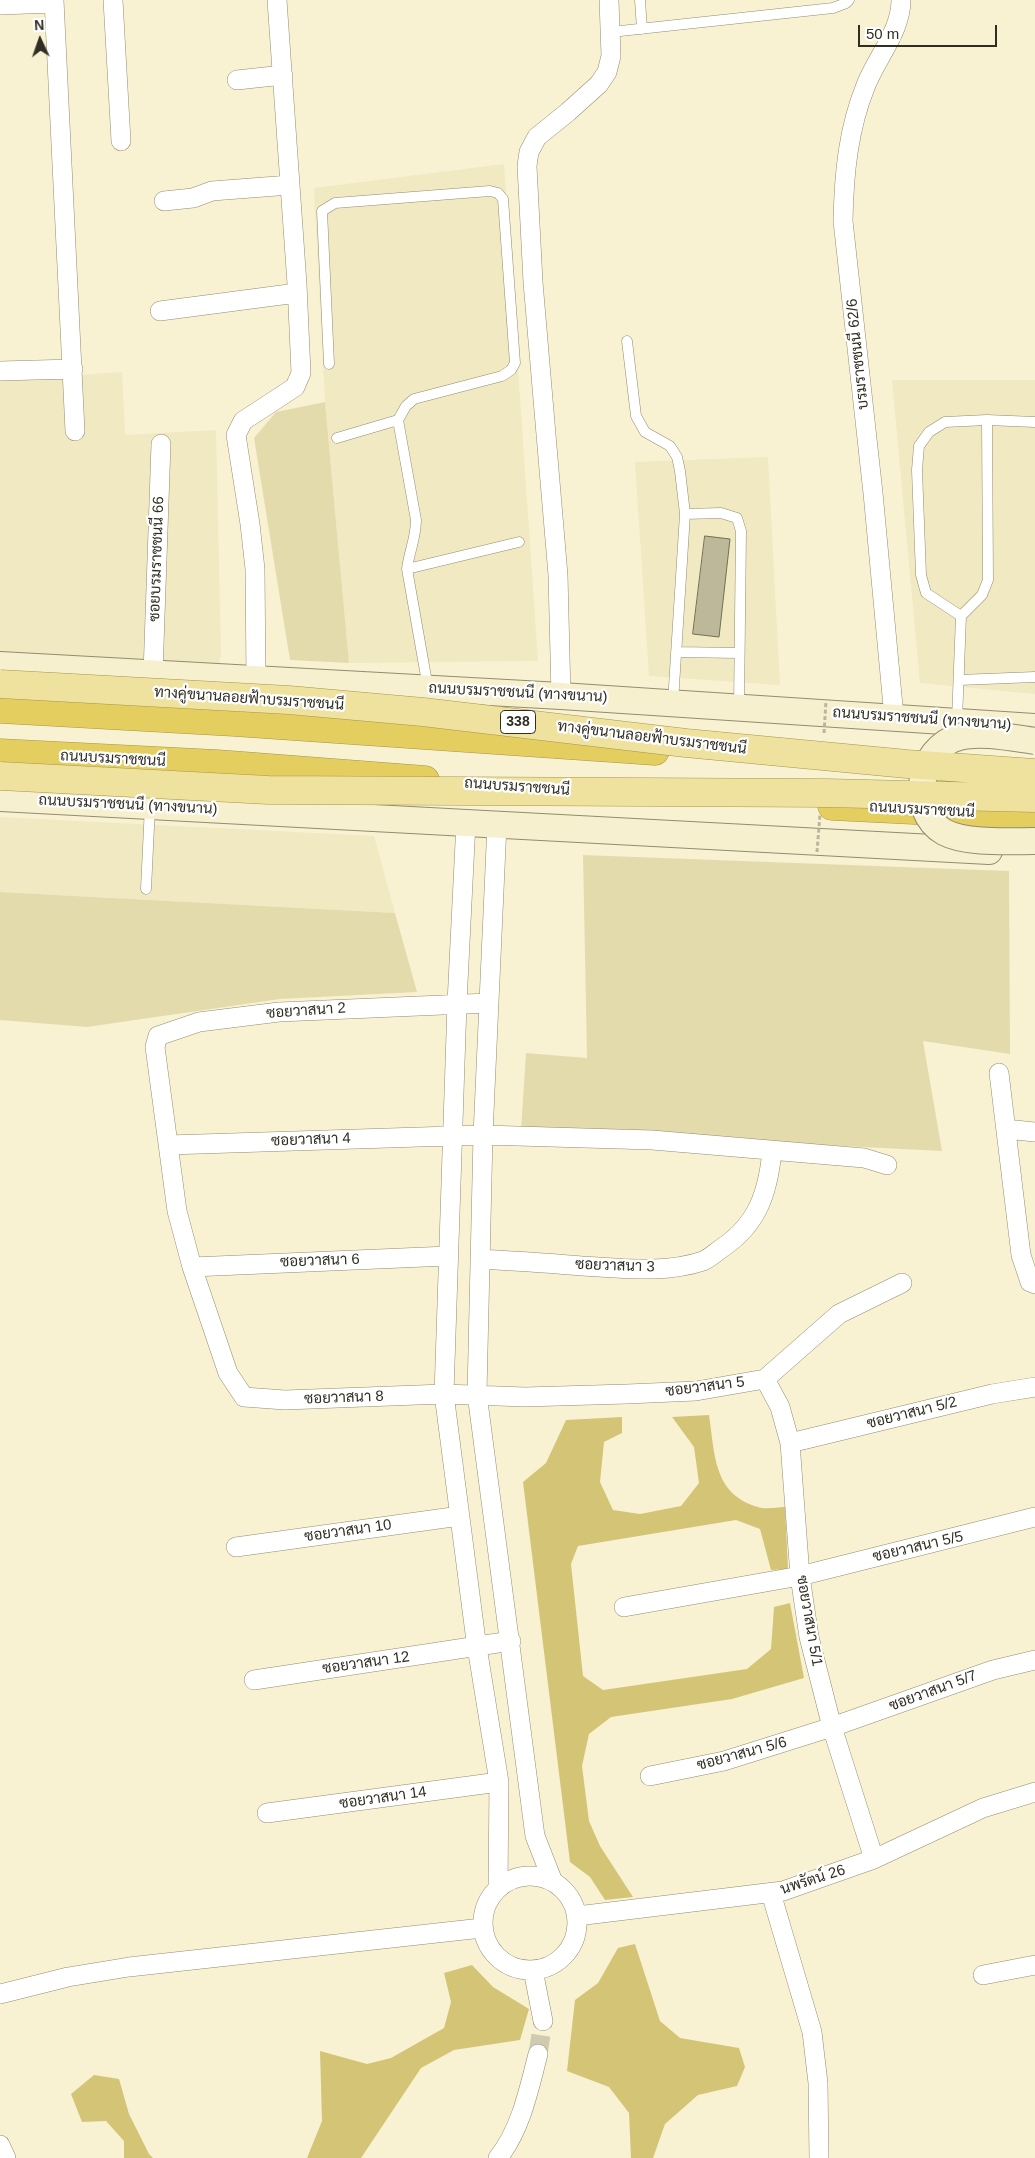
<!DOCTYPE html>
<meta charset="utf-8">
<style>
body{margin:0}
#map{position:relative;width:1035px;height:2158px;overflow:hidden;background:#f8f2d3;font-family:Helvetica,sans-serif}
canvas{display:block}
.north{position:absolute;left:15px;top:15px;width:50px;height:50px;-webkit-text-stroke:4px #fff;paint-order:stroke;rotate:357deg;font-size:14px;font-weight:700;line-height:20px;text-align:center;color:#302e22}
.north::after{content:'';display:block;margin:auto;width:18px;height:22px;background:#302e22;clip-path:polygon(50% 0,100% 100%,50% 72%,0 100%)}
.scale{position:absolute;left:858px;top:25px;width:139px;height:22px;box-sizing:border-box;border:2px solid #302e22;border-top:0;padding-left:6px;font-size:15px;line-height:18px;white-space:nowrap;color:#302e22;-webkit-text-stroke:4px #fff;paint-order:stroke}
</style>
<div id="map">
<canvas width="1035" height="2158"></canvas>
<div class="north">N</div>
<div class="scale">50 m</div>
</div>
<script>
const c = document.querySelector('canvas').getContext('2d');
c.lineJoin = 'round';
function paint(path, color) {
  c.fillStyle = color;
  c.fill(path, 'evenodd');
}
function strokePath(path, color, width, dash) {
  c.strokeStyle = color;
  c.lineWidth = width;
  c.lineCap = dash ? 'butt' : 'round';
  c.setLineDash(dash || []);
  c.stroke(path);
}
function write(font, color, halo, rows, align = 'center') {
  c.font = font + ' Helvetica,Sarabun,sans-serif';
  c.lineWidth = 4.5;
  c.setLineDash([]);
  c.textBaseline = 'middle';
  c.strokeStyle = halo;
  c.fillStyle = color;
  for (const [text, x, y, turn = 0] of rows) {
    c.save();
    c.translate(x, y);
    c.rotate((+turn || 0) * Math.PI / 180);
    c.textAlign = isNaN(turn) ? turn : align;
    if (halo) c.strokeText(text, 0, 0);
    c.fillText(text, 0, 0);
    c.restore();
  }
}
paint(new Path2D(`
 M504,164L538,661L349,663L325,402L314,188Z
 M122,372L125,435L216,430L221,655L217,671L0,658V381Z
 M892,380H1035V694L920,683Z
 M768,457L780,685L649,676L635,462Z
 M0,817L374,836L395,913L0,892Z`), '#f1e9c2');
paint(new Path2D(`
 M325,402L349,663L290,660L254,438L276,412Z
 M583,855L1009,871L1010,1054L923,1041L942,1151L521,1130L526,1053L587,1058Z
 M0,892L395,913L417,992L280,999L87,1027L0,1020Z`), '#e4dbad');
paint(new Path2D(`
 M709,1415C715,1454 713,1494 758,1507C766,1510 777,1507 785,1507L788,1569L771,1570L760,1529L736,1520L578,1546L571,1564L583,1676L603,1690L747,1669L771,1649L774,1607L790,1603L804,1678L732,1699L611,1717L589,1734L582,1766L589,1821L600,1846L633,1897L605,1900L590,1877L570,1862L523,1482L546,1463L566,1420L622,1417V1433L604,1442L600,1482L613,1510L640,1514L681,1506L699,1483L694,1447L672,1417Z
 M635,1944L660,2021L680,2038L739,2048L745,2067L737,2086L698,2095L665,2124L653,2158H631L629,2113L609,2087L567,2071L575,2000L598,1983L618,1948Z
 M472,1965L493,1987L529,2009L520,2040L454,2050L421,2068L361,2158H307L322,2121L320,2051L367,2064L391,2058L444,2028L451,2002L444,1973Z
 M94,2075L119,2079L129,2114L149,2154L153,2158H124V2141L106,2121L82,2122L71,2094Z`), '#d4c576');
const building = new Path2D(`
 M705,536L730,539L719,637L693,634Z`);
paint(building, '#beb89a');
strokePath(building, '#756f53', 1);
strokePath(new Path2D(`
 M538,2054L543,2021`), '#d0cbb0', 19, [19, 9]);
const lane = new Path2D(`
 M640,0L642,29
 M611,32L833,8L846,3L849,0
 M627,341L636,416L645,432L670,446L677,457L680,471L685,514L673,702
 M329,364L322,211L335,203L490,191L498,193L503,199L515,363L511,370L502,376L414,399L406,406L398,420L416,520C416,538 409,552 407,569L428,688
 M337,438L398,420
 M685,514L721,513L737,518L741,531L739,706
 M407,569L519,542
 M961,616L926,593L921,575L917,470L919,446L929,432L945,422L987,420L1035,422
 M676,652L739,653
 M959,680L1035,677
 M957,720L961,616L982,595L988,580L987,420
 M146,889L150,806`);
const street = new Path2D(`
 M54,0L75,431
 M113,0L121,141
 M0,5L54,3
 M237,80L283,75
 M164,201L193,198L212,191L290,185
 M160,311L297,293
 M0,371L73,369
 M153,674L161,444
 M256,680L255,569L250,524L236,435L243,421L295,387L301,373L297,284L277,0
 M561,696L558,575L533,282L527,166L529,152L537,137L568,112L599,84L607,72L611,56L609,0
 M894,717L873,493L843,221C844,174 848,129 866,85C877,57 901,31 901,0
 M466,822L457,1003L444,1394L476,1641L499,1782L498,1888
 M497,824L483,1135L477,1394L535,1836L553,1882
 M489,1003L279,1012L199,1022L158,1036L155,1047L177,1211L192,1267L228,1373L244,1397L285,1400L444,1394L525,1397L627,1394L696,1391L765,1379L839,1314L902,1283
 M999,1073L1021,1255L1030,1282L1035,1284
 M1006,1129L1035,1132
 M168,1145L483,1135L652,1140L864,1158L887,1165
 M480,1259C514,1261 548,1263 582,1266C621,1268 665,1274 703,1261C710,1258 716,1252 722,1248C758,1224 768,1192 772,1151
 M192,1267L448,1256
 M765,1379L780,1407L790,1443L800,1576L809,1637L832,1727L874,1859
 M790,1443L992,1394L1035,1387
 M236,1547L460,1516
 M624,1607L800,1576L1035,1517
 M254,1680L511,1641
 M650,1776L724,1761L832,1727L993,1670L1035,1660
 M267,1813L499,1782
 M483 1923a47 47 0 1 1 94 0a47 47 0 1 1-94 0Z
 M771,1893L812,2032L818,2083L819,2158
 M577,1916L783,1891L874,1859L983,1808L1035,1792
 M533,1970L543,2021
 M983,1975L1035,1965
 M0,1994L68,1977L129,1967L482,1928
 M0,2145L6,2158
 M498,2158C521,2129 529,2089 538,2054`);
const secondary = new Path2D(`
 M0,665L561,696L1035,727
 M0,798L989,851`);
const highway = new Path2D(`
 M0,709L234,722L655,751
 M0,753L217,764L425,780
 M832,806L1035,816`);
strokePath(lane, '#928c6f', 11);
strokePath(street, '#928c6f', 20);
strokePath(secondary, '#928c6f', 28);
strokePath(highway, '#a5964a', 29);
strokePath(lane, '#fff', 10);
strokePath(street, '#fff', 19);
strokePath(secondary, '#f7f0cf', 26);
strokePath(highway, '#e4ce5f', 28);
const secondaryBridge = new Path2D(`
 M1035,741C1013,738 980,731 959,737C918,748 908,811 944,832C966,844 1010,841 1035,841`);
const primaryBridge = new Path2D(`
 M0,684L289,700L423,712L686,743L907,764L1035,773
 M0,776L268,790L827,793L1035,798`);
strokePath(secondaryBridge, '#928c6f', 28, []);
strokePath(primaryBridge, '#a5964a', 29, []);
strokePath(new Path2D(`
 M824,733L826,701
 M817,852L820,814`), '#bab69d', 3, [4, 2.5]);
strokePath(secondaryBridge, '#f7f0cf', 26);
strokePath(primaryBridge, '#efe29f', 28);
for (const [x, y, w] of [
 [518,722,35]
]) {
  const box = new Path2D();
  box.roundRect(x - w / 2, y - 11.5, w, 23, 4);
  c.fillStyle = '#fff';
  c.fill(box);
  strokePath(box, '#302e22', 1);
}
write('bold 14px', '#302e22', null, [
 ["338",518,722]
]);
write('15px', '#302e22', '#fff', [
 ["บรมราชชนนี 62/6",858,354,-96],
 ["ซอยบรมราชชนนี 66",157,559,-88],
 ["ถนนบรมราชชนนี (ทางขนาน)",518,693,3],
 ["ทางคู่ขนานลอยฟ้าบรมราชชนนี",249,699,4],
 ["ถนนบรมราชชนนี (ทางขนาน)",922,719,4],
 ["ทางคู่ขนานลอยฟ้าบรมราชชนนี",652,738,7],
 ["ถนนบรมราชชนนี",113,759,3],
 ["ถนนบรมราชชนนี",517,787,4],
 ["ถนนบรมราชชนนี (ทางขนาน)",128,805,3],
 ["ถนนบรมราชชนนี",922,810,3],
 ["ซอยวาสนา 2",306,1011,-4],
 ["ซอยวาสนา 4",311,1140,-2],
 ["ซอยวาสนา 6",320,1261,-2],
 ["ซอยวาสนา 3",615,1266,2],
 ["ซอยวาสนา 5",705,1387,-7],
 ["ซอยวาสนา 8",344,1398,-2],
 ["ซอยวาสนา 5/2",912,1413,-14],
 ["ซอยวาสนา 10",348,1531,-8],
 ["ซอยวาสนา 5/5",918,1547,-13],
 ["ซอยวาสนา 5/1",809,1621,80],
 ["ซอยวาสนา 12",366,1663,-8],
 ["ซอยวาสนา 5/7",933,1691,-20],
 ["ซอยวาสนา 5/6",742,1754,-15],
 ["ซอยวาสนา 14",383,1798,-8],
 ["นพรัตน์ 26",813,1880,-18]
]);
</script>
